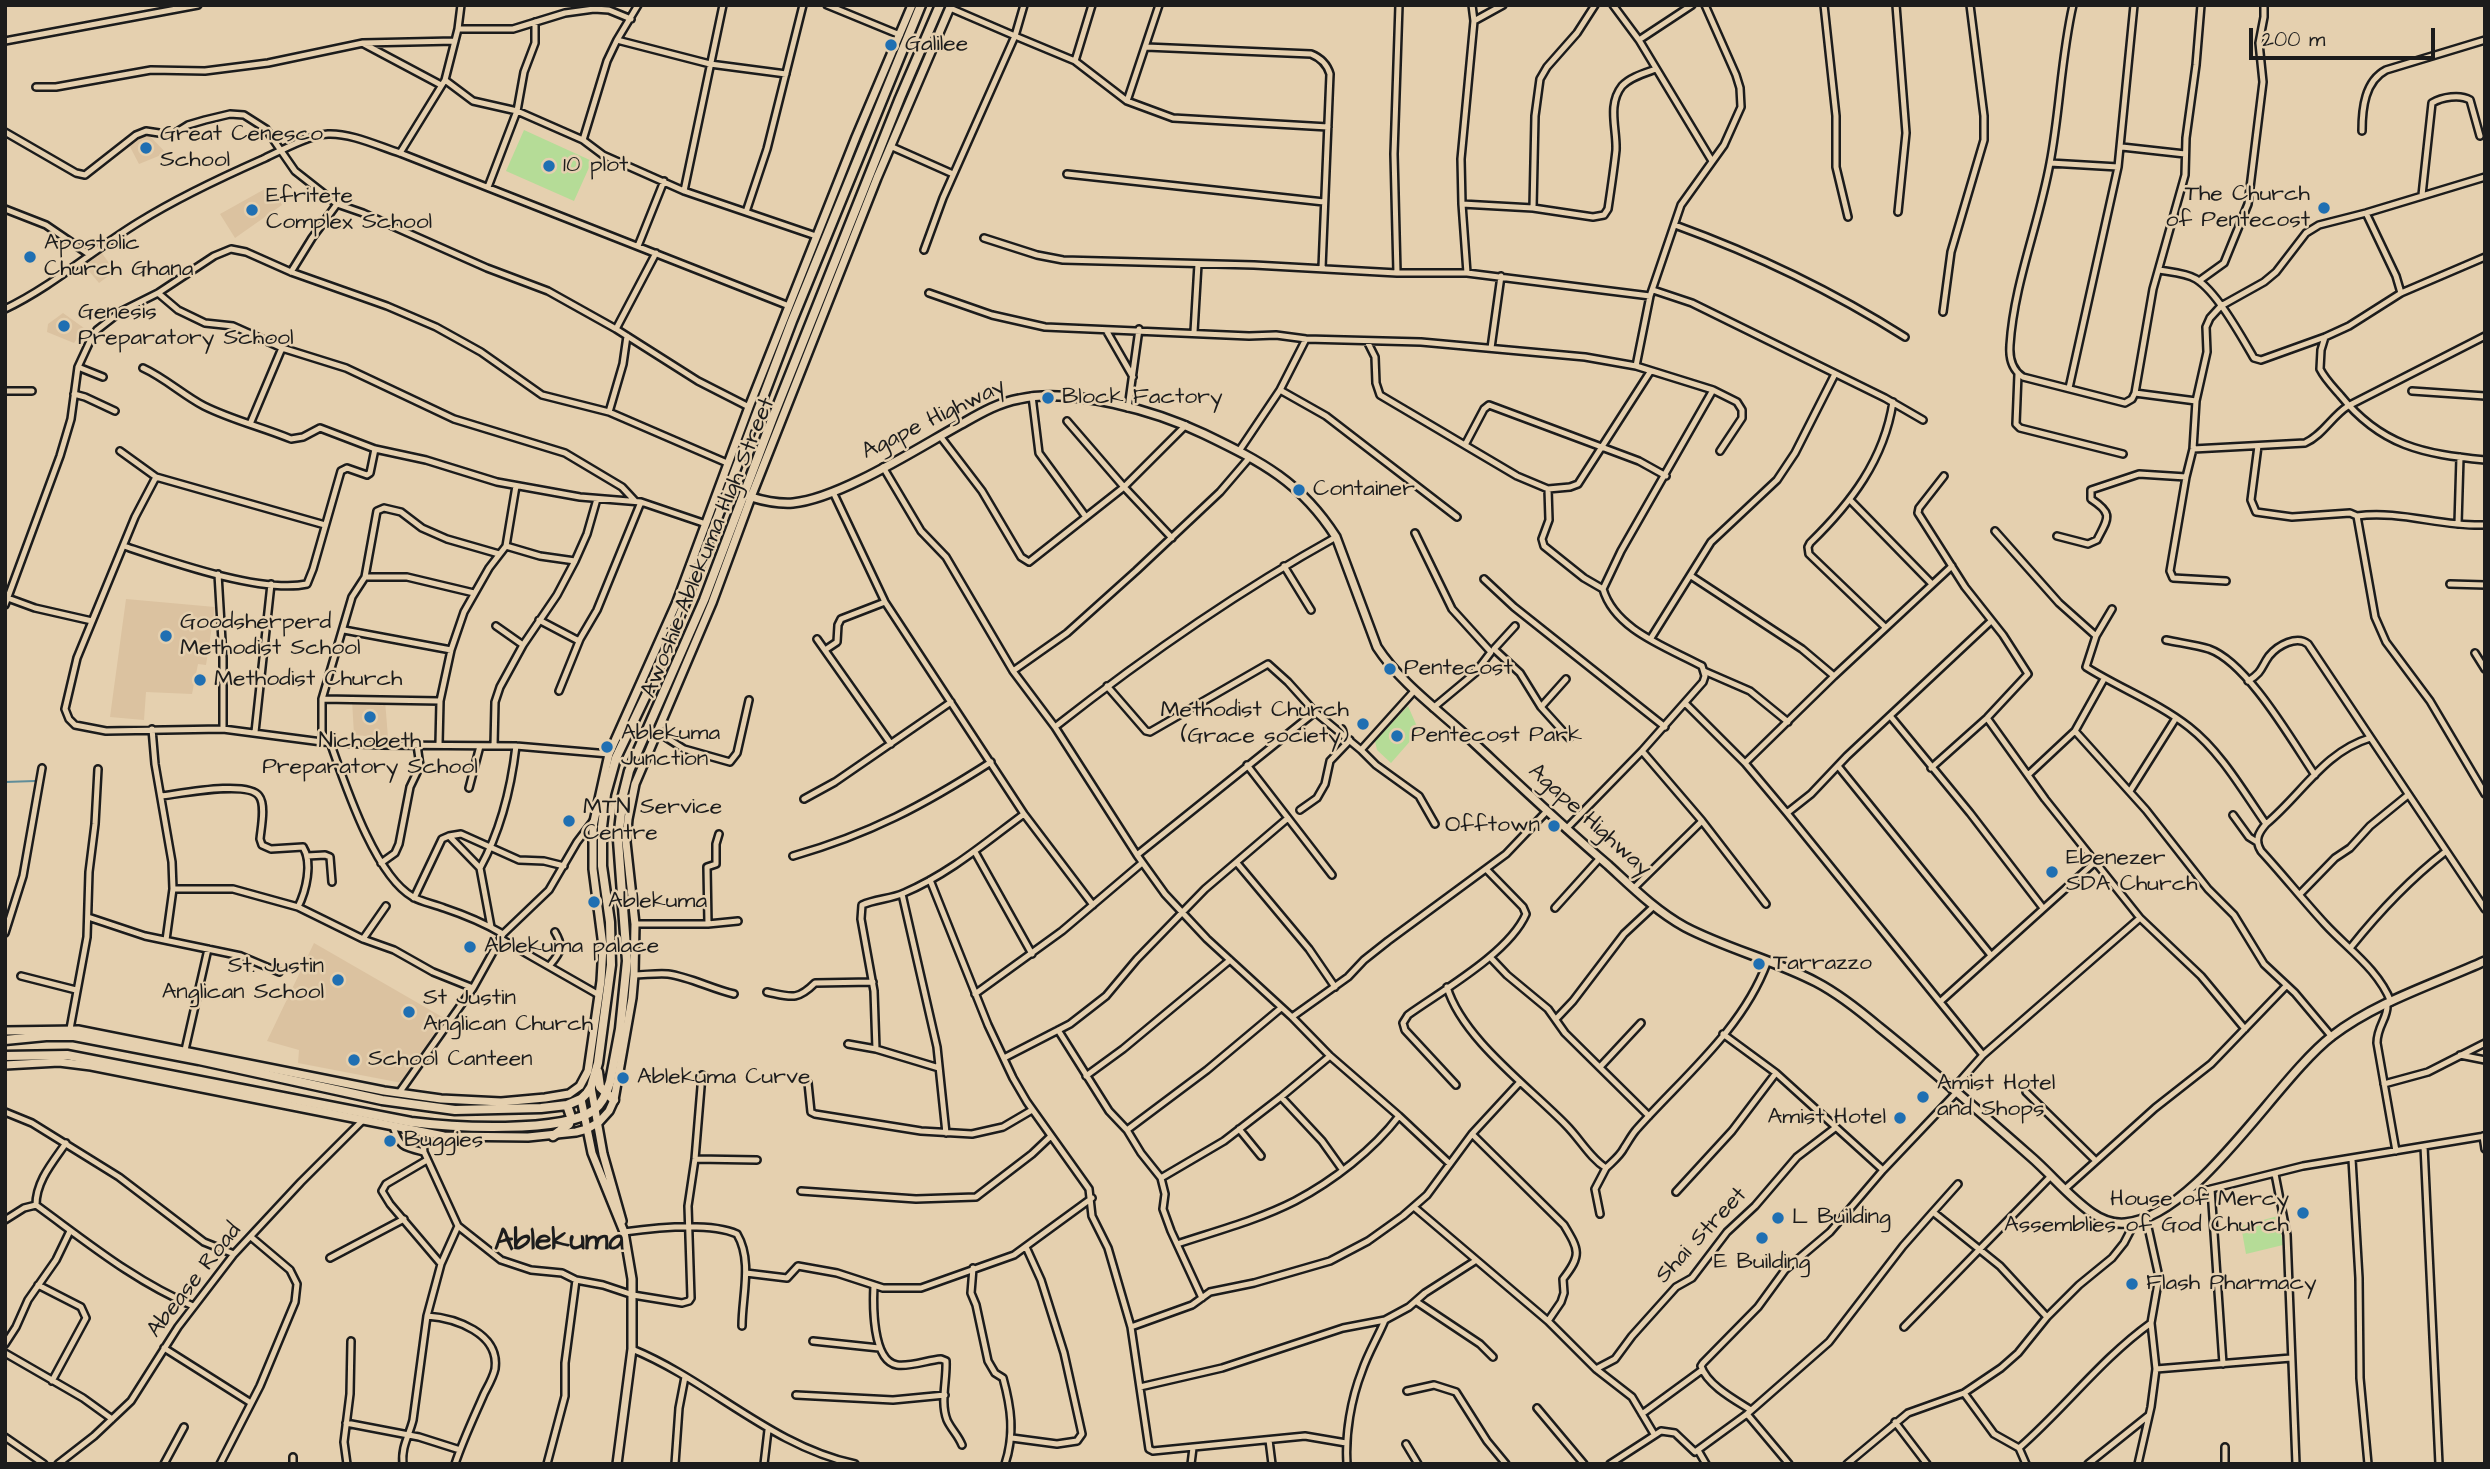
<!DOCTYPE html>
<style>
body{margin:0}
#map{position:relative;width:2490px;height:1469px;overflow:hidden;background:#e5d0af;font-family:"Architects Daughter",sans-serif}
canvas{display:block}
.frame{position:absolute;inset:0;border:7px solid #1c1c1c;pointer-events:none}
.scale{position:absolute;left:2249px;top:28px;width:186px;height:32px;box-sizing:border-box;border:4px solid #1c1c1c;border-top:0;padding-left:9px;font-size:21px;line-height:24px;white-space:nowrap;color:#1c1c1c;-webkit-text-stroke:5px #e5d0af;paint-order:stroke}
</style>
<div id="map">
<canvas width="2490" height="1469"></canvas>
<div class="frame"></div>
<div class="scale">200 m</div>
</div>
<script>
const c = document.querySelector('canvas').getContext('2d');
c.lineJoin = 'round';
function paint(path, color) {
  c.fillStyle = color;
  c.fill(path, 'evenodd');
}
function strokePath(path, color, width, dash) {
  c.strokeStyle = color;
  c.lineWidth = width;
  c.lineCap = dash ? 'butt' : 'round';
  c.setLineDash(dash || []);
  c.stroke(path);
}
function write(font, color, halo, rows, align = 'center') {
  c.font = font + ' "Architects Daughter",sans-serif';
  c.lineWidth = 5;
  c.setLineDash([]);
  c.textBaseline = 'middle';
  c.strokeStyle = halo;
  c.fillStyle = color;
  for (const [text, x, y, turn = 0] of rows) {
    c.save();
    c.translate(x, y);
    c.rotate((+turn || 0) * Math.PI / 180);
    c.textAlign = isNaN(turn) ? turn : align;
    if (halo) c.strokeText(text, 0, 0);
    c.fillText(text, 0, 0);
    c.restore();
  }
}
paint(new Path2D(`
 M146,132L166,153L139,164L128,143Z
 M272,185L282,205L235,238L220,214Z
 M101,252L115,271L99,283L83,264Z
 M63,313L84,328L74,343L47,332L48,324Z
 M126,599L215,607L206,665L198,664L192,694L146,692L144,720L110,717Z
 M352,700H385L388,738L354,735Z
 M314,943L444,1018L402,1083L298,1063L299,1050L267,1041Z`), '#dbc2a0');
paint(new Path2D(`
 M524,130L592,161L574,201L506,171Z
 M1408,706L1419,731L1391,763L1377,750L1375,741Z
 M2278,1216L2283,1245L2246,1254L2241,1226Z`), '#b5dc97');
strokePath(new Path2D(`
 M5,782L35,781`), '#608d99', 2);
const street = new Path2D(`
 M827,5L900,35
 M1613,5L1639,40L1712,161
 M1824,5L1836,116V167L1848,217
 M1896,5L1906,133L1898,212
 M2073,5C2061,57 2060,111 2050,163C2039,224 2014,283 2010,345C2009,358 2012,370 2023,377L2125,403L2132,399L2135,393L2153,289L2185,175L2186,138L2196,65L2201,5
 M950,8L1015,36L1024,5
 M1474,21L1503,5
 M458,29H513L565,13L594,9L609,10L631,19
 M617,40L710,64L786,74
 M1639,40L1692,5
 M5,41L198,5
 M364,44L441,85
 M1146,47L1311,54C1321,58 1327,64 1330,74L1322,268
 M1075,61L1127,101L1173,118L1328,127
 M445,80L473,101L517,111L583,140L603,155L684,191L816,236
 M36,87H56L151,70L205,71L268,63L363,43L455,41
 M1127,101L1159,5
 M2362,131C2362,108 2365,81 2386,70L2485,40
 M5,132L76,173L85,175L136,135L146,131L172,135L188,125L205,120L230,114L244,115L266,129L295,171L337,204L363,213L487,268L548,291L616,329L698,381L749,407
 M583,140L607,61L617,40L638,5
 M890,146L953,174
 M2122,147L2185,154
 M400,153L445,80L458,29L461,5
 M2050,163L2118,167
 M1067,174L1324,202
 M488,187L517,111L524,72L535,43V22
 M684,191L723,5
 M2422,195L2432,103C2442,97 2460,94 2470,100L2480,136
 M1462,204L1533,208L1593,217L1604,215L1608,209C1611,189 1614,169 1616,150C1617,129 1607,105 1622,86C1630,77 1645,73 1656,69
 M1533,208L1535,116L1540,79L1547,67L1577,33L1595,5
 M5,209L46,225L90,255
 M746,212L767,149L803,5
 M2366,213L2396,276L2401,293
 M1675,225C1755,254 1834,292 1905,337
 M984,238L1037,255L1063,260L1254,265L1397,273H1467L1650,296
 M638,246L664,181
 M924,250L943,198L1015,36L1075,61L1092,5
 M2159,270C2170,272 2186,273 2196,279C2217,292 2241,336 2254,358L2261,360L2325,337L2349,326L2401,293L2485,257
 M291,272L312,238L337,204
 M1397,273L1394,154L1399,5
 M1467,273L1462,204L1461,159L1474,21L1472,5
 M2199,281L2224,263L2248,204L2263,82L2259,43L2264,17V5
 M1653,290L1692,303L1885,398L1923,420
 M158,293L178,310L205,323L233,326L282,348L346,368L454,419L565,453L622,487L635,501
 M929,293L992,315L1045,327L1249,336L1276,335L1306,339L1421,342L1585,357L1636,366L1713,390L1737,402L1742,410V418L1720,451
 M5,309C53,286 93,250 139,222C179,197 220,178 263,159C280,151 309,135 328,134C351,133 378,146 400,153L789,306
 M1943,312L1951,252L1984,140V116L1970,5
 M616,329L656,253
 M1106,330L1133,377
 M1194,332L1198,264
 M2325,337L2321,350L2320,369C2325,379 2333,387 2340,395C2381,446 2423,454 2485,460
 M1367,341L1375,357L1376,383L1380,395L1517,476L1548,489L1549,520L1542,539L1544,546L1584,578L1603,589
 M1491,348L1501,276
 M1636,366L1650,296L1681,205L1724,145L1741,107L1740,88L1736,75L1705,5
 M78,367L103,377
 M143,368C165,378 183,395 204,406C232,420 262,427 291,439L303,437L320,428L375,449L426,460L497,482L580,497L641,502L706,524
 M2018,374L2016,424L2020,428L2123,454
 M2069,388L2118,167L2134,5
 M1280,390L1326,416L1457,517
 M5,391H32
 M2412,391L2485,396
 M2135,393L2196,401
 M74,394L85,397L115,411
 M1032,396L1039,453L1086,517
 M1128,408L1139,329
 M609,412L623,364L627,336
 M1067,421L1124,487L1172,538
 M250,424L282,348
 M940,436L982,491L1021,557L1029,562L1124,487L1186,425
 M1465,445L1484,409L1489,405L1639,461L1666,476
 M2258,446L2251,500L2256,512L2292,517L2350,513L2357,516L2375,617L2386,642L2430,701L2485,794
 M2193,449L2305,443C2323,435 2332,416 2348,406L2485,336
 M120,451L156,477L325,525
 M1239,451L1280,390L1306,339
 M883,467L921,531L946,557L1013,671L1055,727L1137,855L1165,894L1207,939L1292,1017L1330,1056L1399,1116L1450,1164
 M156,477L135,517L77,658L65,709L69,719L75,725L106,731L223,729L322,742L380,745L516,746L609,754
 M1548,489L1570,487L1578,484L1650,372
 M833,492L885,602L1024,814L1093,905
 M1851,501L1932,584
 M2357,516C2400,510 2442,527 2485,525
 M2458,524L2460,457
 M1995,531L2059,603L2096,636
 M1415,533L1452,609L1491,652L1475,673L1433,708
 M2057,536L2088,544L2097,540C2108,518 2114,514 2091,499V490L2139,474L2186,477
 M124,546C169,561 262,594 307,584L313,569L341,471L347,468L367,475L370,473L375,449
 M506,546L540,556L575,561
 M1284,566L1311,610
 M218,574L223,658V729
 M1691,576L1802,649L1834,676L1745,763
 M365,577H407L474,593
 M1484,579L1514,607L1665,727
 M2226,581L2173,578L2170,571L2186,477L2193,449L2196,401L2207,352L2206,327L2210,318L2221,306L2264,282L2276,272L2306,233L2319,225L2366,213L2485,177
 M2450,584L2485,585
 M5,597L35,608L92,621
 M5,605L60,456L71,419L78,367L91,339L97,330L120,312L158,293L214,256L231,249L246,252L291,272L387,306L436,327L481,352L542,395L609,412L727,463
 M2112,609L2096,636L2086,667C2119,688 2157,702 2189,727C2221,752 2243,791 2266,824
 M539,620L577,640L580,639
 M496,626L523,645
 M1885,627L1809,554L1808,547L1810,543C1851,503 1884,460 1893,402
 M344,630L451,650
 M1651,638L1711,542L1777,480L1795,453L1835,374
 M817,639L891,744
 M2166,640C2180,643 2196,645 2209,649C2248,663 2292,741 2315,775
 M1494,649L1520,673L1541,707L1569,738
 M1494,649L1515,626
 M825,650L837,642L838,625L841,619L885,602
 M2475,653L2485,669
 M1013,671L1067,633L1136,571L1220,492L1250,457
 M1704,671L1750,691L1788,722
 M1834,676L1952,566
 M2248,681C2263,672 2261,667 2269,656C2278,645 2297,635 2308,644L2485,909
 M1107,686L1146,731L1150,732L1268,664L1288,682L1315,712L1361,750L1376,765L1419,796L1435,824
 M559,691L580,639L597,610L641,502
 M322,699L440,701
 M1685,703L1745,763L1787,813L1983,1055
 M1541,707L1566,679
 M1891,717L1970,813L2043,908
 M1987,718L2045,799L2140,918L2201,976L2245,1029
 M1055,727C1144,657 1237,592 1336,537
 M152,729L155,764L172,862L173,889L166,940
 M656,731L684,749L730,762L737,753L749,700
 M2075,731L2146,810L2208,889L2234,915L2264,964L2295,993L2332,1037
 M255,732L271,584
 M2370,738C2324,752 2302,794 2266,824C2259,832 2254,840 2261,851C2283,875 2303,900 2325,924C2348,949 2378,969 2391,1002
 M322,742V699L352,597L365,577L377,511L384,508L401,512L422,528L447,539L499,554
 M330,742C345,784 375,876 413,897C422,902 434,904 444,908C465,915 484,923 503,934
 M439,744L440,701L451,650L464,612L489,568L506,546L516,486
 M494,746L495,702L500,687L523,645L557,595L575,561L587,534L597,499
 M1361,750L1415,690
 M1642,751L1702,821L1766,904
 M1247,765L1332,875
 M1838,766L1990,954
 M1931,768L1987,718L2028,674L2003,635L1965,587L1918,513L1919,508L1944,476
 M2028,775L2075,731L2104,679
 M469,788L480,746
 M2130,791L2176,718
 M161,796C179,794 248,780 259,796C266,805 261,828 260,839L262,845L271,849L303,847C313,863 306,891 298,907L233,889H173
 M804,799L835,782L951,702
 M1300,810L1317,798L1325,784L1330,761L1350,740
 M1787,813L1811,794L1847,756L1990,622
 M2233,815L2249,837L2257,842
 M1566,829L1642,751L1703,682L1705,676L1702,666C1667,647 1615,630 1603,589L1621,551L1713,390
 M449,836L461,834L519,860L544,861L564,866
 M975,852L1032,954
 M1137,855L1315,712
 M307,856L325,855L330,857L332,882
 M793,856C870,834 924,805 991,762
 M381,863L395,853L399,844L410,787L420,766L417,745
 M1237,863L1309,949L1335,987
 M480,868C501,830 511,789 516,746
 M930,880L988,1025L1013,1078L1027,1102L1089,1189L1092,1216L1108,1248L1131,1327L1149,1449L1153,1451L1305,1436L1346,1443
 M1634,888L1702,821
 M902,894L937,1047L946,1133
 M2300,894L2335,858L2350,848L2370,826L2408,795
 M414,898L442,839L449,836L480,868L491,927
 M298,907L363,939L394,950L433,972L473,988
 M1555,908L1600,858
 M88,917L145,936L241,956L279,972
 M635,924H708L738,921
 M708,924L707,867L716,864V844L719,834
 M5,933L23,876L42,768
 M363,939L386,906
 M501,939L599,995
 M2351,947C2379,912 2409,880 2445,852
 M1490,957L1507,975L1548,1009L1565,1033L1649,1116
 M550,965C561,952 564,947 555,932
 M634,975C645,975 657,973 668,974C690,977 712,989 734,994
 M21,976L76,990
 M1447,987C1462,1038 1529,1087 1566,1125C1580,1139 1590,1158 1606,1168C1612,1162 1620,1156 1624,1148C1628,1142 1631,1136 1636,1130C1682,1078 1742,1030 1767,963
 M767,992C791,997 797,1001 815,983L873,982
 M975,994L1062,931L1142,863
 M1941,1001L2095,862
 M2387,1005C2388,1018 2377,1026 2377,1043L2396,1151
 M1292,1017L1348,977L1364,960L1388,941L1506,854L1546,812
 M1556,1019L1573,1001L1624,934L1654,906
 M70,1029L87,937L89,872L95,824L98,769
 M1058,1030L1109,1111L1127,1130L1141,1153L1161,1178L1165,1194L1163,1209L1171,1231L1202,1298
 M1723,1034L1776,1073L1883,1170
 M848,1044L876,1049L939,1068
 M876,1049L874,991L861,919L862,905C875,899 891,899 904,893C949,874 986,842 1024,814
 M185,1050L208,949
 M2460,1055L2485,1060
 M1004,1058L1070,1024L1106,996L1137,959L1205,889L1288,818
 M1600,1067L1641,1023
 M1086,1076L1123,1049L1230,960
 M808,1083L811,1112L815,1114L921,1131L972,1134L1003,1127L1032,1110
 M2384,1084L2428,1072L2485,1043
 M1456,1085L1405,1030L1403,1023L1408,1015C1443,990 1509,953 1526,914L1523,907L1486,869
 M1952,1090L1983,1055L2140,918
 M2026,1092L2096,1161
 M399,1093L473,988L503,934L549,890L577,842L593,821
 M1281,1097L1322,1141L1342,1169
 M5,1112L32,1123L119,1177L204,1242L234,1254
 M393,1127C400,1147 403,1147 424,1152
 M1239,1129L1261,1156
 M1127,1130L1207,1070L1281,1008
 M422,1133L424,1152L458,1226L501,1260L531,1270L562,1273L576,1280L603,1285L633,1295L682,1303L689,1301L691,1298L688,1206L695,1159L702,1075
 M1472,1134L1564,1225C1579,1250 1582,1255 1563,1279L1564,1293L1561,1302L1548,1321
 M2483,1136L2485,1149
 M66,1143C53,1162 36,1181 36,1205C87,1242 134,1281 193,1306
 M2424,1146L2439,1464
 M695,1159L757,1160
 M2352,1159L2359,1278L2360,1378L2368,1464
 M427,1160L386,1184L382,1191L390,1204L441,1264
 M2275,1174L2287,1235L2296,1464
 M1161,1178L1224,1141L1281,1097L1330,1056
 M2065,1189L2155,1108L2211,1064L2286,986
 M2211,1189L2223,1364
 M801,1191L916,1199L976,1197L1032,1154L1051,1136
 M1676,1192L1732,1131L1776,1073
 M2183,1196L2303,1166L2485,1136
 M1414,1207L1548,1321L1596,1369L1632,1397L1654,1434
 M1933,1212L1958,1184
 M1600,1214L1595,1189L1606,1168
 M5,1220L24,1208L36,1205
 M624,1232C653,1228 710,1222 737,1234C753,1261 742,1296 742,1326
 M1177,1244C1216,1231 1258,1220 1295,1201C1333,1181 1373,1150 1399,1116
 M330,1258L404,1219
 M973,1268L971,1293L976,1305L988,1361L995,1373L1003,1378C1011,1407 1015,1434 1005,1464
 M746,1273L787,1278L798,1266L837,1273L883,1288H921L1014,1255L1092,1198
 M38,1285L81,1307L86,1318L52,1381
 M874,1285C873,1304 872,1361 897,1365C910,1367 928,1360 941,1359L946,1361C947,1380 940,1402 947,1420C951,1429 958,1435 962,1445
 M1417,1302L1480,1344L1493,1357
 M427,1316C455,1318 500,1333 495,1369C493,1378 488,1386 484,1394C474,1417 463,1440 455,1464
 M1131,1327L1192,1305L1210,1292L1254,1283L1330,1261L1368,1241L1403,1216L1427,1195L1472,1134L1520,1082
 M1904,1327L2051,1176
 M813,1341L879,1348
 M5,1344L16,1327L28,1300L56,1260L70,1231
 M164,1348L251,1403
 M632,1349C710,1381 771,1446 855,1464
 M5,1353L83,1398L112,1419
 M1596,1369L1615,1359L1632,1336L1676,1287L1692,1278L1727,1232L1755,1206L1797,1157L1835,1128
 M2156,1369L2291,1358
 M1140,1387L1222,1368L1343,1328L1385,1320L1409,1307L1425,1293L1475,1261
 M1407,1391L1434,1385L1456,1392L1487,1441L1506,1464
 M1964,1393L1994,1434L2019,1448L2026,1464
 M796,1395L893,1400L945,1395
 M1537,1408L1584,1464
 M1751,1410C1735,1400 1707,1385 1701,1366L1703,1363L1758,1307L1785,1270L1830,1232L1883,1170L1956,1093
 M1642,1414L1702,1370
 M1747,1414L1789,1464
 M1895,1422L1927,1464
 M346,1423L419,1437L460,1450
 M5,1437L44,1464
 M1012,1438L1057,1444L1077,1441L1082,1434L1064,1353L1041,1280L1026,1247
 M1269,1440L1272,1464
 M1406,1444L1418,1464
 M2225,1447V1464
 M2019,1448C2065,1408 2101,1359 2151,1323
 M1699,1452L1706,1464
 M58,1464L94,1436L131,1401L178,1327L234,1254L301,1182L363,1120
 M164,1464L184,1427
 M220,1464L260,1386L295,1302L297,1284L290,1270L251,1237
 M293,1464V1457
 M347,1464L344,1442L350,1394L351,1341
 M403,1464C401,1447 409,1436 413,1420L427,1316L441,1264L458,1226
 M547,1464L565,1396V1363L576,1280
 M675,1464L679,1408L685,1377
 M764,1464L768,1430
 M1191,1464L1193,1448
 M1347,1464C1345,1434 1351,1399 1362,1371C1368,1353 1378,1337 1385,1320
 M1610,1464L1661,1431L1675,1433L1695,1452L1747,1414L1829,1342L1903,1246L1933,1212L2000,1266L2047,1317
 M1847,1464L1908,1413L1964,1393L2001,1368L2018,1353L2047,1317L2079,1285L2112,1258L2124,1243L2135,1222
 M2088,1464L2148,1416
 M2138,1464L2151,1407L2156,1369L2151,1323L2159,1277L2146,1218`);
const secondary = new Path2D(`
 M751,497C764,501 778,504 793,503C838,499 915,450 956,427C976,416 996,403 1019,399C1072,387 1156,411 1204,434C1262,462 1301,482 1336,537L1377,647C1401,684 1440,711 1472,741C1517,783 1561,825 1608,865C1632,887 1656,911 1685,927C1727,949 1774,960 1816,982C1839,994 1859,1010 1879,1027C1930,1068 1980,1112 2030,1156C2051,1174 2069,1197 2092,1213C2102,1220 2113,1224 2125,1223C2197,1217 2276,1079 2332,1036C2376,1002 2434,984 2485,961
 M5,1031L78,1030L384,1091L441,1099L501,1102L545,1098L569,1094L580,1086L588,1071L601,981L603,946L593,869V826L609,754L676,604L749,407L856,137L912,5
 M5,1065L59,1062L91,1066L444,1136L528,1137L576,1132L587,1129L599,1122L609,1111L614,1100L632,998L634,975L635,924L626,842L628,819L635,784L712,603L751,497L877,178L951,5
 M591,1087L603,1154L622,1221
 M581,1099L592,1153L624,1232L632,1279V1349L617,1464`);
const primary = new Path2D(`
 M5,1040L46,1036H74L199,1060L382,1100L455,1110L541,1108L567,1105L581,1099L587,1093L591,1087L598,1063L611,965L610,922L602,866V827L606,794L616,758L648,691L685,603L792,321L921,5
 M5,1056L67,1055L411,1122C451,1127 562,1134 594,1110C603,1103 607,1092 610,1082L620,1029L627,961L618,840L623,795L629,771L704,600L773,417L900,98L940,5
 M598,1072L600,1087L614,1100
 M553,1136L569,1124L571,1117L567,1105`);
strokePath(street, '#1c1c1c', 10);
strokePath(secondary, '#1c1c1c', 12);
strokePath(primary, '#1c1c1c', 13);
strokePath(street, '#e5d0af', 5);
strokePath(secondary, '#e5d0af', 7);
strokePath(primary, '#e5d0af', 8);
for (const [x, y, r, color] of [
 [891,45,7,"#1f6fb2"],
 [146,148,7,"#1f6fb2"],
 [549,166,7,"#1f6fb2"],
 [2324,208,7,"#1f6fb2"],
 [252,210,7,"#1f6fb2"],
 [30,257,7,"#1f6fb2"],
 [64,326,7,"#1f6fb2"],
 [1048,398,7,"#1f6fb2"],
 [1299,490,7,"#1f6fb2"],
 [166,636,7,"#1f6fb2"],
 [1390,669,7,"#1f6fb2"],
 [200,680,7,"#1f6fb2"],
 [370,717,7,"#1f6fb2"],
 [1363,724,7,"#1f6fb2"],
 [1397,736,7,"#1f6fb2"],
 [607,747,7,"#1f6fb2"],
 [569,821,7,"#1f6fb2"],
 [1554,826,7,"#1f6fb2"],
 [2052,872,7,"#1f6fb2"],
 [594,902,7,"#1f6fb2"],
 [470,947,7,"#1f6fb2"],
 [1759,964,7,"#1f6fb2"],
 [338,980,7,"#1f6fb2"],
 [409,1012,7,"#1f6fb2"],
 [354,1060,7,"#1f6fb2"],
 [623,1078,7,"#1f6fb2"],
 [1923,1097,7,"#1f6fb2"],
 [1900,1118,7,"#1f6fb2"],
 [390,1141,7,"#1f6fb2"],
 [2303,1213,7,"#1f6fb2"],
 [1778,1218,7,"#1f6fb2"],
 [1762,1238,7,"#1f6fb2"],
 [2132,1284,7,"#1f6fb2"]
]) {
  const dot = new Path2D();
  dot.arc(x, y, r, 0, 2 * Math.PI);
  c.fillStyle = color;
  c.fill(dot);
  strokePath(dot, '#e5d0af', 2.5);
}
write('23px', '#1c1c1c', '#e5d0af', [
 ["Galilee",905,45],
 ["Great Cenesco",160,135],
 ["School",160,161],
 ["10 plot",563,166],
 ["The Church",2310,195,"right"],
 ["of Pentecost",2310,221,"right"],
 ["Efritete",266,197],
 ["Complex School",266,223],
 ["Apostolic",44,244],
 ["Church Ghana",44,270],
 ["Genesis",78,313],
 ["Preparatory School",78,339],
 ["Block Factory",1062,398],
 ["Container",1313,490],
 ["Goodsherperd",180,623],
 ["Methodist School",180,649],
 ["Pentecost",1404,669],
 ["Methodist Church",214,680],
 ["Methodist Church",1349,711,"right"],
 ["(Grace society)",1349,737,"right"],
 ["Ablekuma",621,734],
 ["Junction",621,760],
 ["Pentecost Park",1411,736],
 ["Nichobeth",370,742,"center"],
 ["Preparatory School",370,768,"center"],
 ["MTN Service",583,808],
 ["Centre",583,834],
 ["Offtown",1540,826,"right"],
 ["Ebenezer",2066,859],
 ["SDA Church",2066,885],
 ["Ablekuma",608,902],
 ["Ablekuma palace",484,947],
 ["Tarrazzo",1773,964],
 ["St. Justin",324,967,"right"],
 ["Anglican School",324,993,"right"],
 ["St Justin",423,999],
 ["Anglican Church",423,1025],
 ["School Canteen",368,1060],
 ["Ablekuma Curve",637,1078],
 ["Amist Hotel",1937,1084],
 ["and Shops",1937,1110],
 ["Amist Hotel",1886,1118,"right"],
 ["Buggies",404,1141],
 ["House of Mercy",2289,1200,"right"],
 ["Assemblies of God Church",2289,1226,"right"],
 ["L Building",1792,1218],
 ["E Building",1762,1263,"center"],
 ["Flash Pharmacy",2146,1284]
], 'left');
write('23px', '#1c1c1c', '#e5d0af', [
 ["Agape Highway",934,420,-26],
 ["Awoshie-Ablekuma High Street",709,548,-68],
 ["Agape Highway",1589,821,42],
 ["Shai Street",1702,1236,-47],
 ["Abease Road",195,1281,-52]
]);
write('bold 30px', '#1c1c1c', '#e5d0af', [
 ["Ablekuma",559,1243]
]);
</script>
